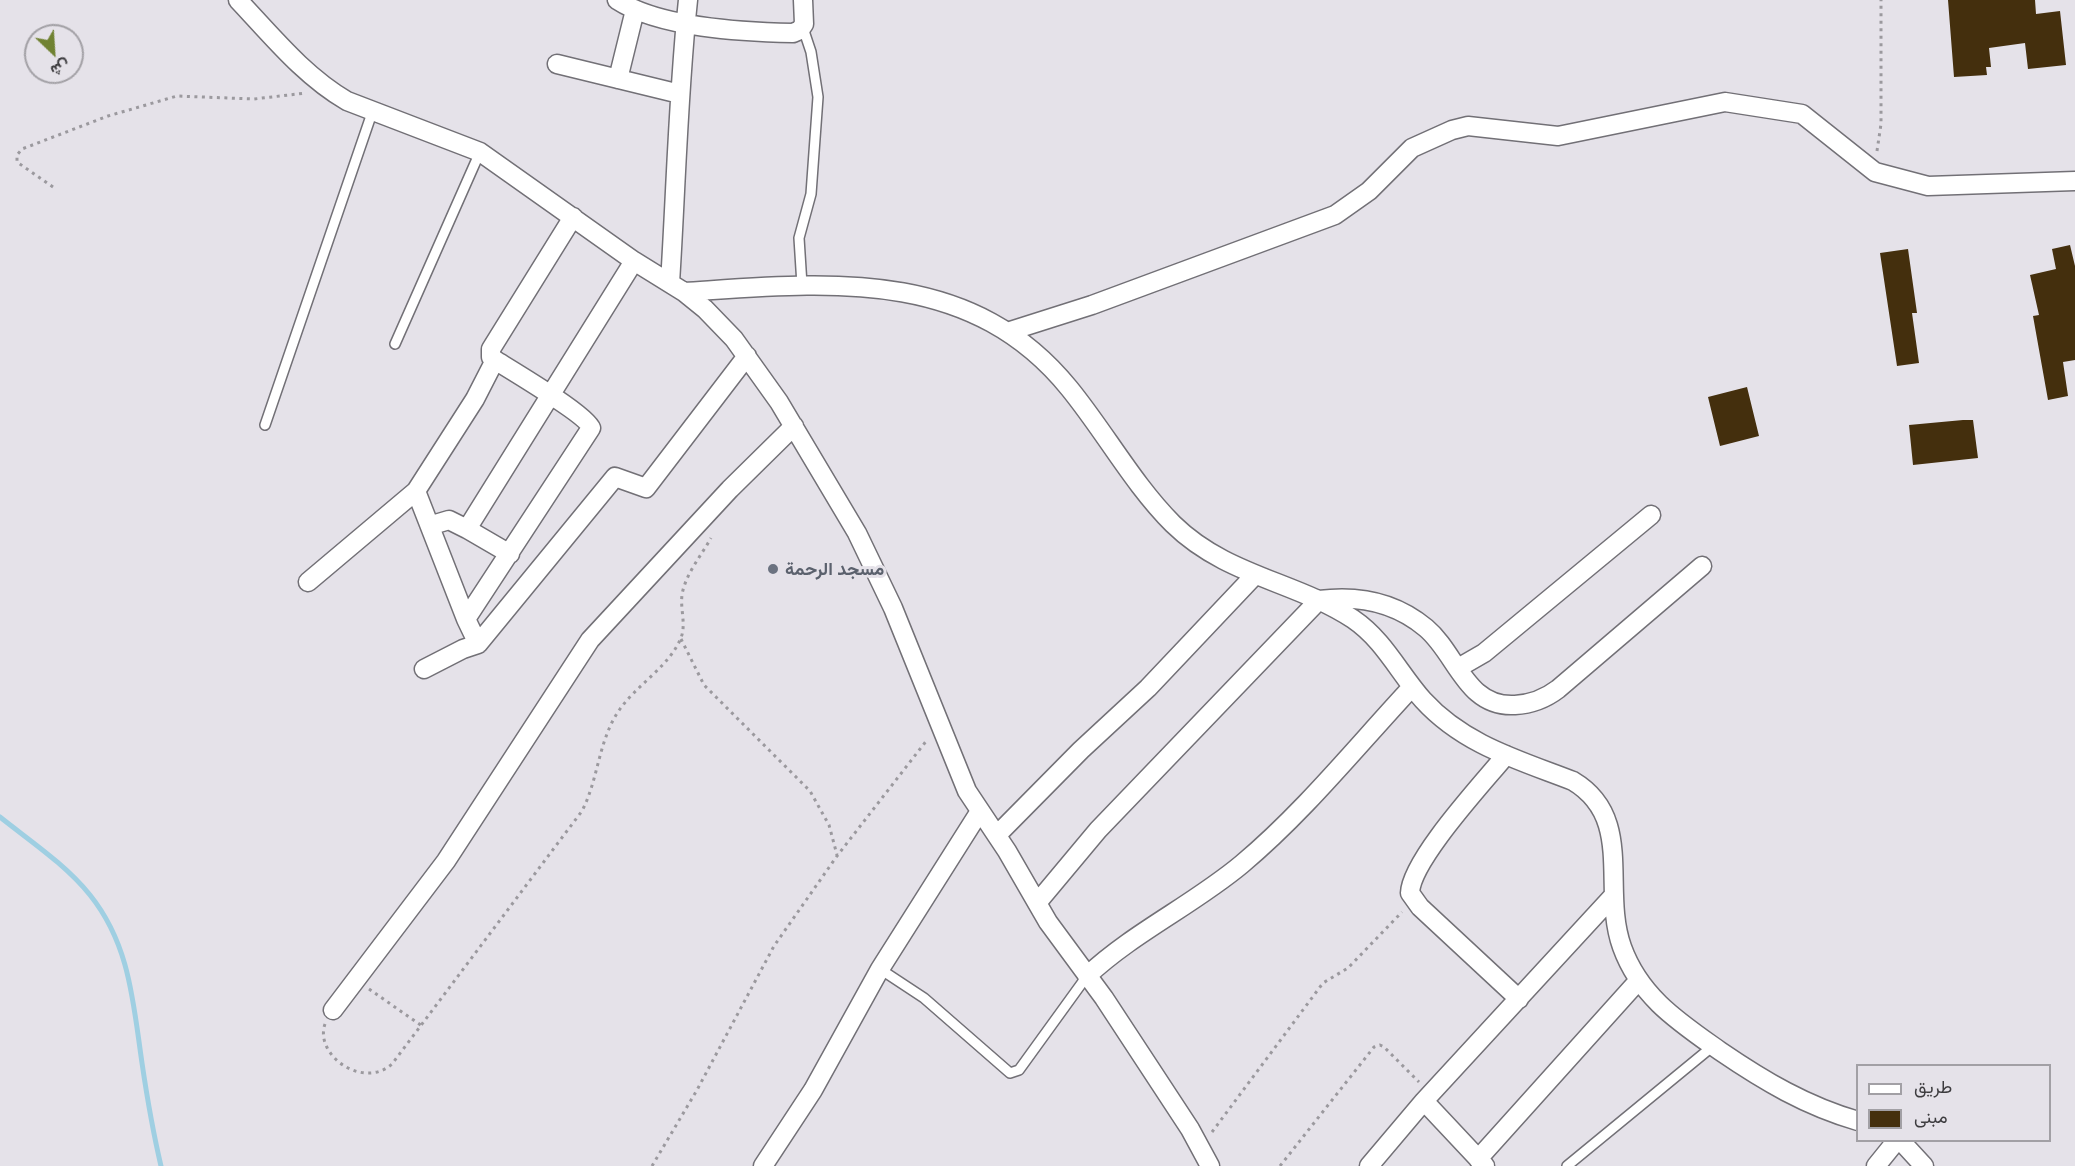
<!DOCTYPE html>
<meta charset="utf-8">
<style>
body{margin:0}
#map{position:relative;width:2075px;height:1166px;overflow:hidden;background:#e5e2e9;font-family:Lato,Vazirmatn,sans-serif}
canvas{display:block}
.legend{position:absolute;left:1856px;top:1064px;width:195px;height:78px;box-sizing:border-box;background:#e5e2e9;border:2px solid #a2a0a5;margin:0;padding:8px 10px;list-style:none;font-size:18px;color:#3d3c3f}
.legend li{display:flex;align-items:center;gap:12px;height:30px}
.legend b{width:30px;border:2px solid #a2a0a5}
.north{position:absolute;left:24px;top:24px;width:60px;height:60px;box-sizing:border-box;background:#e5e2e9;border:2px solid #a2a0a5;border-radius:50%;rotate:155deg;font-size:16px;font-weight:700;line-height:24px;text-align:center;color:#3d3c3f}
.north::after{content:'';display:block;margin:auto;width:21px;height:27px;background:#708232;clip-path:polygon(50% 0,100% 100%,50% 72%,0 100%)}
</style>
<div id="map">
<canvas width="2075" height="1166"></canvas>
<ul class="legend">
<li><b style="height:8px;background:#fff"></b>طريق</li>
<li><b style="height:16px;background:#442f0d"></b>مبنى</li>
</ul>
<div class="north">ش</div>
</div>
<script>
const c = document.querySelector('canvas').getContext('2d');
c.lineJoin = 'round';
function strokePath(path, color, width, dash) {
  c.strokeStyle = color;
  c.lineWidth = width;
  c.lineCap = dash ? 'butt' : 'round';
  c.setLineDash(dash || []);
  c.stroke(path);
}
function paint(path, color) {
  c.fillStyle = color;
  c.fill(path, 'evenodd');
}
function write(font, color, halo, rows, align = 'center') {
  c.font = font + ' Lato,Vazirmatn,sans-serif';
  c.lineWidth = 6;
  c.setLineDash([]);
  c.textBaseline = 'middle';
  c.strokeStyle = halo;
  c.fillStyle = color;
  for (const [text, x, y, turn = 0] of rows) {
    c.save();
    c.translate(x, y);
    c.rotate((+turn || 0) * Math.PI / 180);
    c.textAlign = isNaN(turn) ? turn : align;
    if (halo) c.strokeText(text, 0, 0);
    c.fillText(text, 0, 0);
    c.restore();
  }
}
strokePath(new Path2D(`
 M0,817C30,841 65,864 90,895C130,945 133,1002 142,1063C147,1097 153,1132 161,1166`), '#9fcfe2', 5);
paint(new Path2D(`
 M1948,0H2035L2036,14L2060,11L2066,65L2028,69L2025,43L1989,48L1991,67H1986L1987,75L1954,77Z
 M2070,245L2075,266V360L2063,362L2068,396L2048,400L2033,316L2039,315L2030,275L2056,269L2052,249Z
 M1908,249L1917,313H1912L1919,363L1897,366L1880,253Z
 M1747,387L1759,436L1720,446L1708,397Z
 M1963,420H1973L1978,458L1913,465L1909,425Z`), '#442f0d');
const service = new Path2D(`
 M802,285L799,238L811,194L818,97L811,52L803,28
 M395,344L480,152
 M265,425L373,110
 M880,969L924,998L1010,1073L1019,1070L1087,976
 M1567,1166L1713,1046`);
const minor = new Path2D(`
 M238,0C272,36 304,76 347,101L480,152L634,261L684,292L705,309L734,339L779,402L857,533L893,608L967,791L1007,851L1048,922L1104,998L1190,1129L1210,1166
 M617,0C660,28 742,32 793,33L800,30L804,24L803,0
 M557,64L680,94
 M618,79L635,10
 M670,283C676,189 678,94 688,0
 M684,292C823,283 969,265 1069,388C1105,432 1133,484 1173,524C1226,576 1295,581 1353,619C1384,640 1399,673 1423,700C1464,745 1519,760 1573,781C1635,818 1601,889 1622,947C1640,997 1679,1022 1720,1051C1764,1081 1806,1106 1858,1121
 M1007,332L1092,305L1335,215L1369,191L1412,148L1452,130L1468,126L1558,136L1725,102L1802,114L1875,172L1928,186L2075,181
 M495,360L491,357V349L573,217
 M416,491L466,619
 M432,525L449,520L467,529
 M510,554L467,529L634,261
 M308,582L416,491L475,399L495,360C511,370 587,415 591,428L466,619L478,644
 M1458,668L1484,653L1651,515
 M424,669L463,649L478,644L615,477L646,488L747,356
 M1506,755C1484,782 1411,860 1410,893L1420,907L1519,999
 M997,835L1081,750L1148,688L1254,576
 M1037,903L1098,830L1319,600C1358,595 1395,602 1426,628C1457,654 1466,708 1515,705C1532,704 1545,699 1558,689L1702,566
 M1087,976C1134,932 1193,905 1242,864C1304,812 1357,746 1412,687
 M333,1010L446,861L590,640L730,489L794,426
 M1424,1101L1613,896
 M1900,1140L1924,1166
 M1478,1159L1639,980
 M763,1166L813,1090L880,969L980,811
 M1369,1166L1424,1101L1485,1166
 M1876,1166L1897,1140`);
strokePath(service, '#727076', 12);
strokePath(minor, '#727076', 21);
strokePath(new Path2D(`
 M1877,151L1881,124V0
 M53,187L17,162V155L22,149L108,116L177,96L254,99L306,93
 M681,639L704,685L810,791L829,825L837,855
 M369,989L422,1026
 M325,1024C314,1055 363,1090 392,1064L582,811C599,778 598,740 620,709C637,685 668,667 680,640C687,626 680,610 682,595C685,575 701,556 711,538
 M1212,1132L1323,983L1348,968L1402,912
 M652,1166L697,1090L774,946L837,856L927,740
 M1280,1166L1374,1047L1380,1045L1384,1047L1419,1082`), '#9b999e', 3, [3, 4.5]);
strokePath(service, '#fff', 9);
strokePath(minor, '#fff', 18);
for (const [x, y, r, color] of [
 [773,569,6,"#6b7280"]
]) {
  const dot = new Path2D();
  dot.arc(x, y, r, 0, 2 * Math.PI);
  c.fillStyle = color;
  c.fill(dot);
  strokePath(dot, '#e5e2e9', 2);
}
write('bold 18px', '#5b616d', '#e5e2e9', [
 ["مسجد الرحمة",785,569]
], 'left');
</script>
